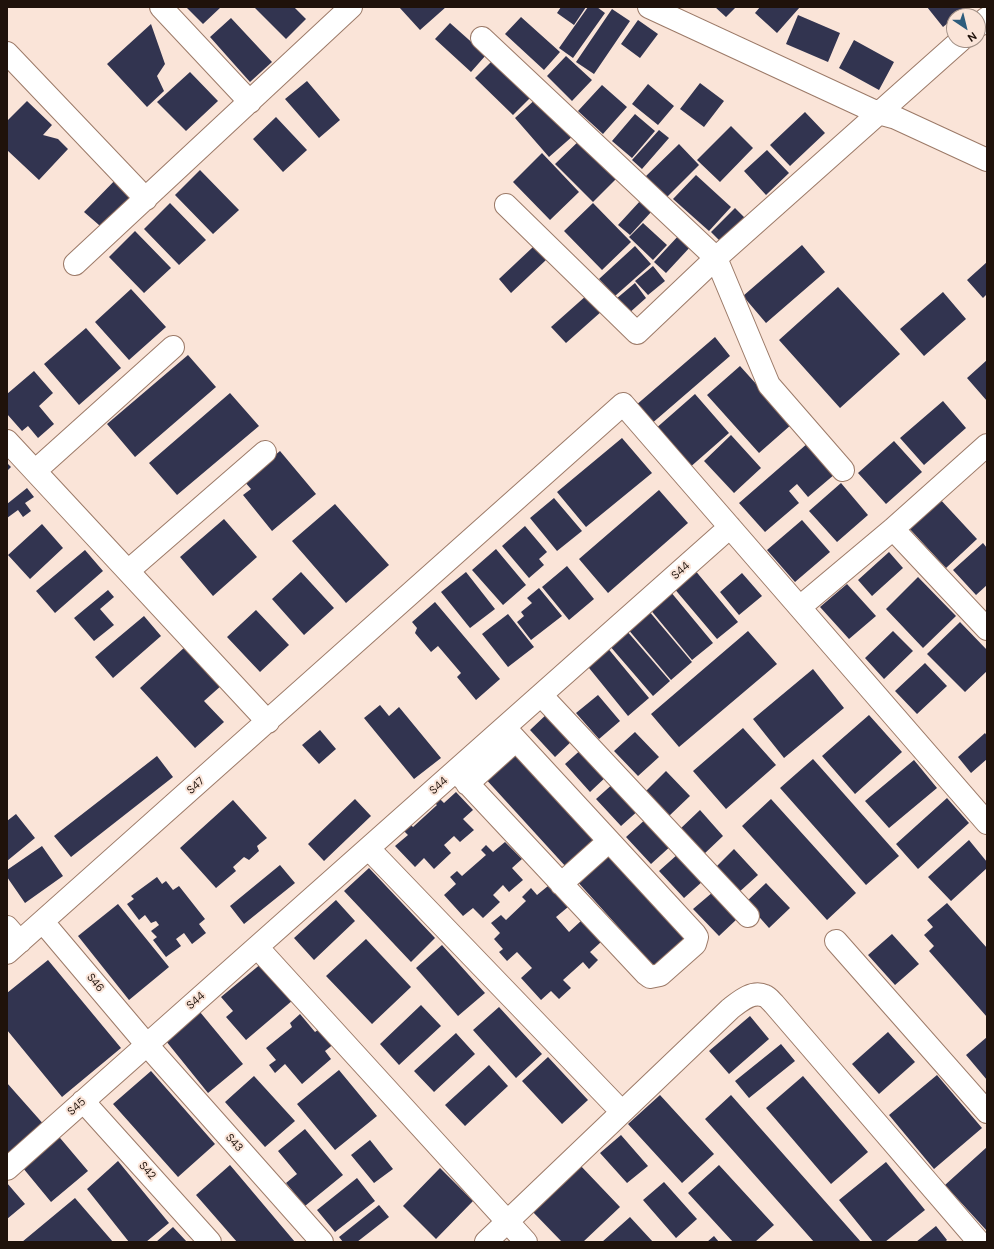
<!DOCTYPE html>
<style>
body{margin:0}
#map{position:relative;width:994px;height:1249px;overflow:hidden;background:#fae4d8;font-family:"DM Sans",sans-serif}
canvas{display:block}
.frame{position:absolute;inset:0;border:8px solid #1f120b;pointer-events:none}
.north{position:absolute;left:946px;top:8px;width:40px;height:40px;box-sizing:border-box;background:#fae4d8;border:1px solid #a29086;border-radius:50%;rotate:145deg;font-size:11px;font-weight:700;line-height:16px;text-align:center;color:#1f120b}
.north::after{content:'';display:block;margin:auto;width:14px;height:18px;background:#2e5c7c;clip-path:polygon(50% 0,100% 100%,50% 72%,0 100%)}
</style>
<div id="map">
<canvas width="994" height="1249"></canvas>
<div class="frame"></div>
<div class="north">N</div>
</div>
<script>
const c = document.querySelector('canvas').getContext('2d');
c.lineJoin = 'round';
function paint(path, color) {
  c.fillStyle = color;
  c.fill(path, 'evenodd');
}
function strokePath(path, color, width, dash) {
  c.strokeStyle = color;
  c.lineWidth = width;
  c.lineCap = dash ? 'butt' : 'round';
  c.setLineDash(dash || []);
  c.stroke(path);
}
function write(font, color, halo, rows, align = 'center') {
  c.font = font + ' "DM Sans",sans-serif';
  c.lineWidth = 4;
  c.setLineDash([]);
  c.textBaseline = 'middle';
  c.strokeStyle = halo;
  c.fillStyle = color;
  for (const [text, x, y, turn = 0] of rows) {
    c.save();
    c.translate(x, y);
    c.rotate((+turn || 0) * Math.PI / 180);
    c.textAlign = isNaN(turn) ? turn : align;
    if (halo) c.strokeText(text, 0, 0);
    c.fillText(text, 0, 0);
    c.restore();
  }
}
paint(new Path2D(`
 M186,7H221L203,24Z
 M254,7H294L306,19L286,39Z
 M399,7H446L420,30Z
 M561,7L571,8L586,7L574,25L557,13Z
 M588,7H597L605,13L573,58L559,48Z
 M715,7H736L726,17Z
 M760,7H800L777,33L755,13Z
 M927,7H967L957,16H954V18L943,27Z
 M612,9L630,21L594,74L576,62Z
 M798,15L840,33L828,62L786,44Z
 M521,17L560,52L544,70L505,34Z
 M231,18L272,62L250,82L210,37Z
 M638,20L658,34L640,58L621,44Z
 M450,23L486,55L471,72L435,39Z
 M151,24L165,64L157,76L164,91L147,107L107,64Z
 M854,40L894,62L879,90L839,68Z
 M566,56L592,80L572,101L547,76Z
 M496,57L534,94L513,115L475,78Z
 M190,72L218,101L186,131L157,102Z
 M307,81L340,120L319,138L285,99Z
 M700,83L724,101L704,127L680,109Z
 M648,84L674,106L658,125L632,104Z
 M602,85L627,107L603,134L578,111Z
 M539,96L574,135L549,157L515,118Z
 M27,101L52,125L43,135L58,139L68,149L39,180L7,150V121Z
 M805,112L825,133L790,166L770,145Z
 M635,114L655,131L632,158L612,141Z
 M276,117L307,150L283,172L253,139Z
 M731,126L753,148L720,182L697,160Z
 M659,130L669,138L642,169L632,160Z
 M584,136L621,174L593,202L555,164Z
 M679,144L699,165L665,199L644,178Z
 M767,150L789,173L766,195L744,171Z
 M542,153L579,192L550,220L513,182Z
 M200,170L239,210L213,234L175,195Z
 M123,172L142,191L114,238L84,212Z
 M696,175L731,207L709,231L673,199Z
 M641,200L652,211L630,235L618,225Z
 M170,203L206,240L179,265L144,229Z
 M593,203L631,242L602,270L564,231Z
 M735,208L749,222L725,246L711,232Z
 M643,223L667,245L653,260L629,237Z
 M135,231L171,268L144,293L109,257Z
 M680,234L692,245L666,273L654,262Z
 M802,245L825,272L766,323L743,296Z
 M635,246L651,264L615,296L599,279Z
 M533,247L546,260L511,293L499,279Z
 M987,262V294L983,298L967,280Z
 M653,266L665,281L648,295L635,281Z
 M635,283L646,298L628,314L616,299Z
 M838,287L900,354L840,408L779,340Z
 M131,289L166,327L129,360L95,322Z
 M943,292L966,319L924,356L900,329Z
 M587,295L602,311L566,343L551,327Z
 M86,328L121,368L79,405L44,364Z
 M715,337L730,356L650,425L635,406Z
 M188,355L216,387L135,457L107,424Z
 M987,360V401L967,378Z
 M740,366L792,424L759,453L707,395Z
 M34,371L53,393L39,406L54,424L38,438L28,426L22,431L7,414V394Z
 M230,393L259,426L177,495L149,463Z
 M695,394L729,433L688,469L654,430Z
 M943,401L966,428L924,465L900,438Z
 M731,435L761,468L734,493L704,461Z
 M622,438L652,473L586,527L557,492Z
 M894,441L922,472L886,504L858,473Z
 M808,443L835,474L808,497L797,484L789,491L799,503L765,532L739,503Z
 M280,451L316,494L272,531L243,495L251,489L244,481Z
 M7,463L11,467L7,471Z
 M841,483L868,515L837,542L809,511Z
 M27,488L34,497L25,503L31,511L23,517L18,510L7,518V504Z
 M659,490L688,523L608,593L579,559Z
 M554,498L582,531L557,551L530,518Z
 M939,498L977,539L946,568L908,527Z
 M335,504L389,565L346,603L292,541Z
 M224,519L257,557L213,596L180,557Z
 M802,520L830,552L795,582L767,550Z
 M42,524L63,548L30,579L8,555Z
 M525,526L547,552L539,559L544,565L529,578L502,546Z
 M983,543L987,548V585L976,595L953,570Z
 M496,549L526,585L503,605L472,570Z
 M85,550L103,571L55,613L36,591Z
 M889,552L903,568L872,596L858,580Z
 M567,566L594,599L569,620L542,587Z
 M694,569L738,622L717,639L673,587Z
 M301,572L334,608L304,635L272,599Z
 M466,572L495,609L470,628L441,592Z
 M742,573L762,596L739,615L720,592Z
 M918,577L956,616L923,648L886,609Z
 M847,584L876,616L849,639L820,607Z
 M539,588L562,616L531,640L517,622L524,616L521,612L532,603L527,598Z
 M108,590L114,597L100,609L114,625L94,641L74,618Z
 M670,591L713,643L692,660L649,608Z
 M435,602L500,679L476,700L457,677L461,673L438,646L431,652L415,633L417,628L412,622Z
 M256,610L289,645L260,672L227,637Z
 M648,610L692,662L671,680L627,628Z
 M508,614L534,647L508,667L482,634Z
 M144,616L161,636L113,678L95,657Z
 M960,622L987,650V671L965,692L927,654Z
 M626,630L670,681L653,696L609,645Z
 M748,631L777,664L679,747L651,714Z
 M893,631L913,651L884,679L865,658Z
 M186,646L222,685L204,701L224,722L195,748L140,688Z
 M606,646L649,698L628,716L585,663Z
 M925,663L947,686L917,714L895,691Z
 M813,669L844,708L784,758L753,719Z
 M598,695L620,721L599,739L576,713Z
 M380,705L389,716L399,707L441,758L414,779L364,718Z
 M549,712L574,739L555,757L530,730Z
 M869,715L902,752L855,794L822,756Z
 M743,728L776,765L726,809L693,771Z
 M320,730L336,749L319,764L302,745Z
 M635,732L659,757L638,776L614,751Z
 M985,733L987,736V759L971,773L958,757Z
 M517,746L600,839L567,868L483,776Z
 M584,747L609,774L590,792L565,764Z
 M157,756L173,777L71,857L54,836Z
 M813,759L899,856L866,885L780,788Z
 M914,760L937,788L889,828L865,801Z
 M666,771L690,796L669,816L646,791Z
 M615,782L640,809L621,826L596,799Z
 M456,792L473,810L463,819L474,830L460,842L454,836L444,845L451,853L434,869L424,858L415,867L395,846L408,835L401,828L408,822L413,827L437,805L432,801L437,796L444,803Z
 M947,798L969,823L918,869L896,844Z
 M355,799L371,816L324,861L308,844Z
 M771,799L856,893L827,920L742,826Z
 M233,800L267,838L257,846L259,851L249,860L244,857L233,867L236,871L216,888L180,848Z
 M700,810L723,836L703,855L679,830Z
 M16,814L35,838L7,861V821Z
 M648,817L673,844L651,864L626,837Z
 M969,840L987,862V868L951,901L928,877Z
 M505,842L522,859L512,868L523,880L509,892L503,885L493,895L500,902L483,918L473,908L463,916L444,895L456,884L450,877L457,871L462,876L486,855L481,850L486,845L493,852Z
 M42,846L63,876L25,903L7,877V870Z
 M734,849L758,875L737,894L714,869Z
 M610,850L693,942L659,972L576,880Z
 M678,854L703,881L684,898L659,871Z
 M280,865L295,883L244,924L230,906Z
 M369,868L435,938L411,962L344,891Z
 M157,877L162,884L166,881L173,890L179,886L205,919L199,924L206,933L192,944L184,933L176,939L181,946L166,957L153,940L157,937L151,931L159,925L156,921L151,923L145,915L139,920L127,904L134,899L131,896Z
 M766,883L790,908L769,928L746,902Z
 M548,886L568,907L556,917L569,932L582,920L601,942L590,952L598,960L589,969L583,962L563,980L571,988L559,999L551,991L541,1000L521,978L532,968L517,952L507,961L499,952L503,949L494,939L500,933L491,923L501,915L506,920L526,901L522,897L531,888L537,895Z
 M713,892L737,919L719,936L693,909Z
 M336,900L355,921L314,960L294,938Z
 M947,903L987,948V1017L929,951L934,946L924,935L933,927L927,920Z
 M118,904L169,967L129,1000L78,936Z
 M892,934L919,964L895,985L868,955Z
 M366,939L411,987L372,1024L326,976Z
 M442,945L485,993L458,1016L416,968Z
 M48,960L121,1048L62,1097L7,1030V993Z
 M262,963L293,1000L246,1040L226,1017L233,1011L221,997Z
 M421,1005L441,1026L399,1065L380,1044Z
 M499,1007L542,1054L516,1078L473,1030Z
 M200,1012L243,1064L208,1093L166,1041Z
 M300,1014L315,1032L322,1027L335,1043L325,1051L331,1059L302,1084L285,1064L275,1073L269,1065L276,1060L266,1048L292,1027L290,1023Z
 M750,1016L769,1039L729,1074L709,1051Z
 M888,1032L915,1062L879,1094L852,1064Z
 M456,1033L475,1054L434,1092L414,1071Z
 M987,1037V1080L966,1055Z
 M781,1044L795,1061L749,1098L735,1081Z
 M548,1057L588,1100L562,1124L522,1081Z
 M489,1065L508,1086L465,1126L445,1105Z
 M339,1070L377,1116L335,1150L297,1104Z
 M151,1071L215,1144L178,1177L113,1104Z
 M937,1075L982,1128L934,1169L889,1115Z
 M254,1076L295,1121L265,1147L225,1102Z
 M803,1076L868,1152L831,1184L766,1108Z
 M7,1083L46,1127L7,1162Z
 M660,1095L714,1154L682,1183L628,1124Z
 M731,1095L861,1242H814L705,1119Z
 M305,1129L343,1175L305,1206L286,1183L297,1174L278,1151Z
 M55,1132L88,1171L51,1202L18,1162Z
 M621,1135L648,1166L627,1183L600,1153Z
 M370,1140L393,1169L374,1183L351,1155Z
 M987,1147V1231L945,1185Z
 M118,1161L169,1223L146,1242H129L87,1189Z
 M886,1162L925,1210L885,1242H873L839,1200Z
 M579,1164L620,1207L583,1242H562L531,1210Z
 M230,1165L295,1242H237L196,1195Z
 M719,1165L774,1225L755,1242H733L688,1193Z
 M440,1168L473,1201L436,1239L403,1206Z
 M357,1178L375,1201L335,1232L317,1210Z
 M664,1182L697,1219L676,1238L643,1200Z
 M7,1183L25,1204L7,1219Z
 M75,1198L113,1242H22Z
 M379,1205L389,1217L357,1242H343L339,1237Z
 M630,1217L653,1242H602Z
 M936,1226L947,1240L945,1242H916Z
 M173,1227L187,1242H156Z
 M714,1236L719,1242H707Z`), '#323450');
const street = new Path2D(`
 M161,7L250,102
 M649,7L878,113L896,118L987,160
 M978,26L987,18
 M482,38L716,258L769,385L843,470
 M7,53L146,199
 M506,205L637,333L716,258L961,40
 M75,264L351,7
 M7,441L268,722
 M35,471L173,347
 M893,529L987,629
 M128,571L265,452
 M800,607L893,529L987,445
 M541,695L748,916
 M456,771L646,974L650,977L660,975L695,944L697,937L695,934L505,728
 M467,784L516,740
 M369,849L622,1112
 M561,884L609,841
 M43,922L147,1045L322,1242
 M7,927L20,942
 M836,941L987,1112
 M257,947L526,1242
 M7,953L623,404L987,823
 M83,1101L210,1242
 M7,1169L730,527
 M486,1242L730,1009C739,1002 752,990 765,996C768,997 772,1002 774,1004L979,1242`);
strokePath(street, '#9c7a68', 24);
strokePath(street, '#fff', 22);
write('11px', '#1f120b', '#fae4d8', [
 ["S44",681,571,-42],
 ["S47",196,786,-42],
 ["S44",439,786,-42],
 ["S46",95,983,50],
 ["S44",196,1001,-41],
 ["S45",77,1107,-42],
 ["S43",234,1143,48],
 ["S42",147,1171,48]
]);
</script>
